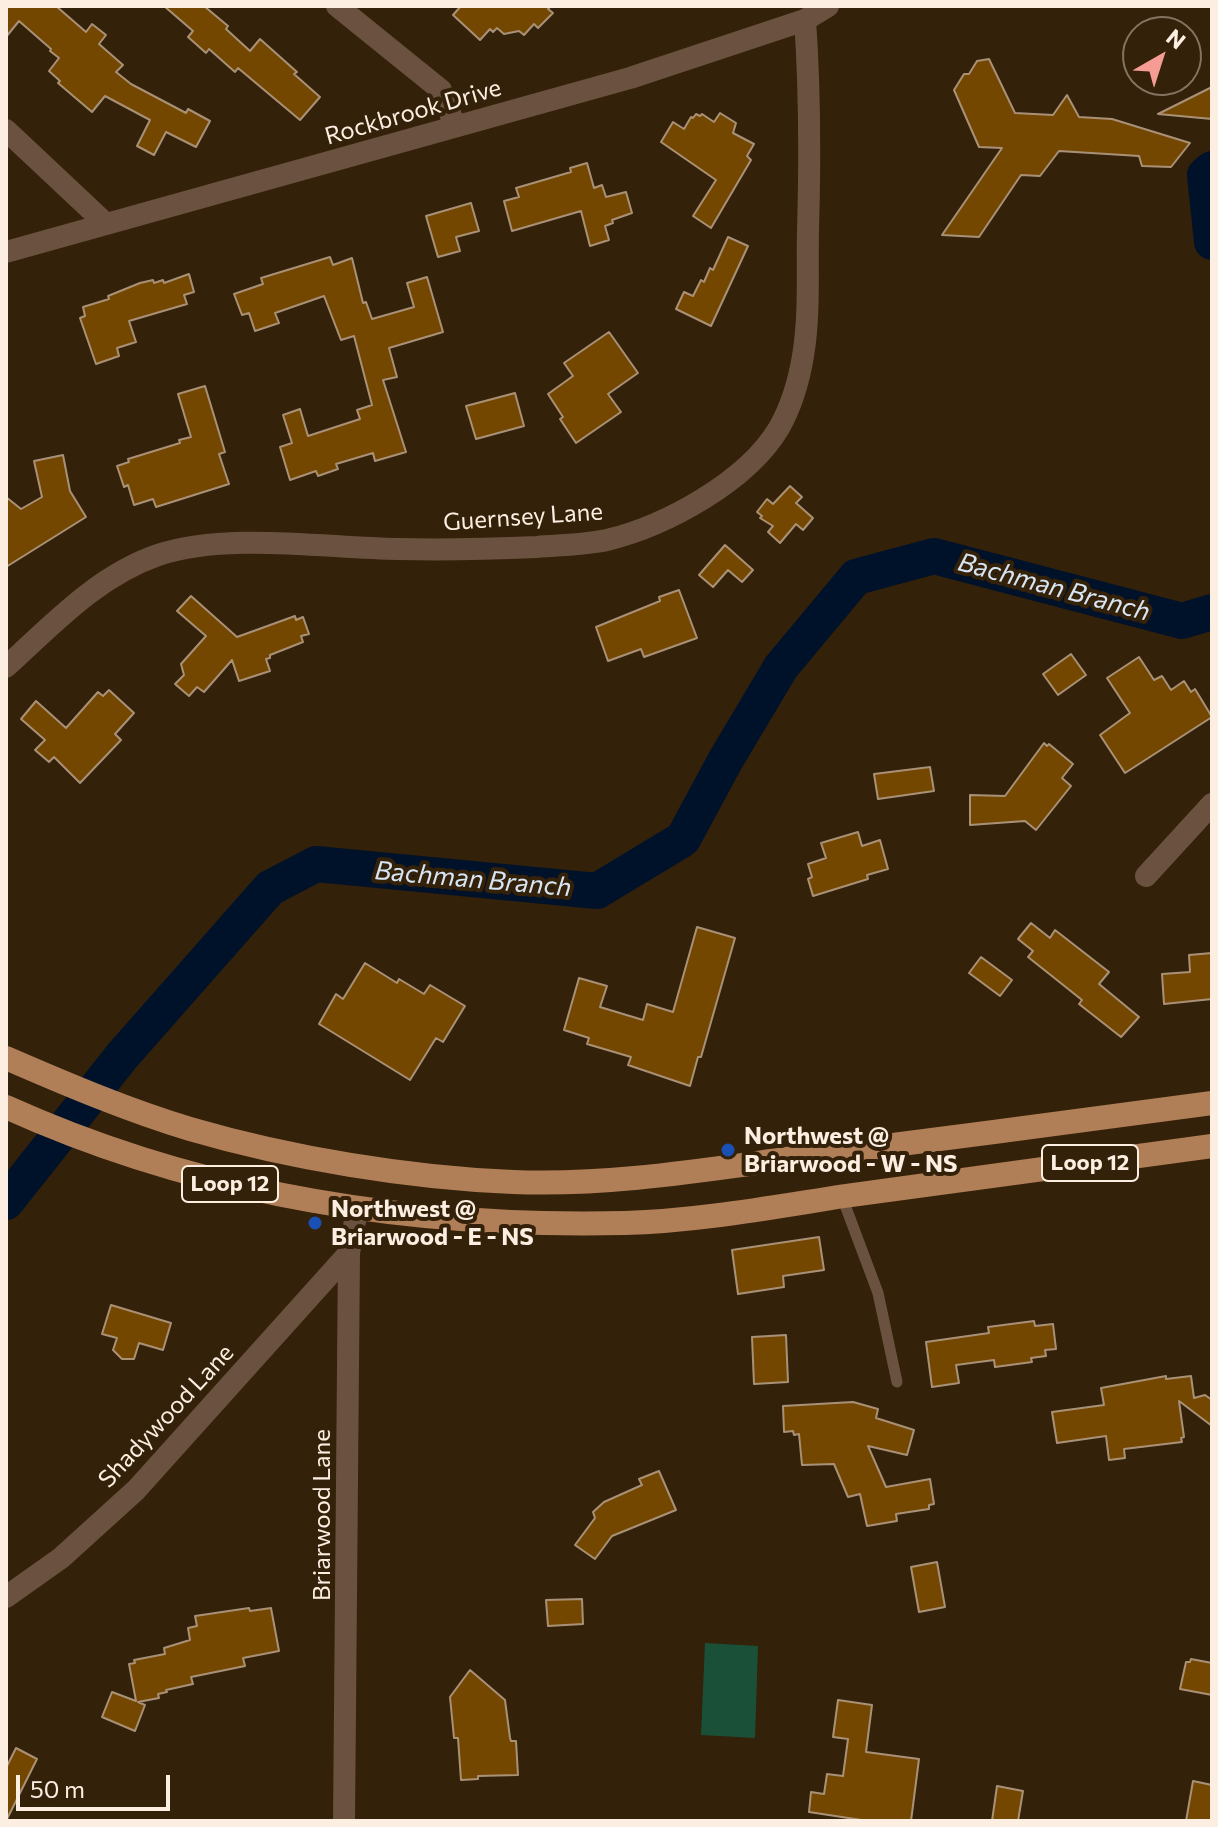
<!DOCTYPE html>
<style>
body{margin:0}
#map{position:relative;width:1218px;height:1827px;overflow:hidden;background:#342109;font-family:Commissioner,sans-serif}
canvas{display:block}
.frame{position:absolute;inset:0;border:8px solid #fcefe2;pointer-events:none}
.north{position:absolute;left:1122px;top:16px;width:80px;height:80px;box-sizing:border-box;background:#342109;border:2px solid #847360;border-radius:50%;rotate:39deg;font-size:22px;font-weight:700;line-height:32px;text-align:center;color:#fcefe2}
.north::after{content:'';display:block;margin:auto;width:28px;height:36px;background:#f59c94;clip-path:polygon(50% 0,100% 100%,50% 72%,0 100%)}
.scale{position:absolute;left:16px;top:1775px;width:154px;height:36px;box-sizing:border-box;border:4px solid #fcefe2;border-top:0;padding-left:10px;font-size:24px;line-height:28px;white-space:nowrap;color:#fcefe2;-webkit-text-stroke:6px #342109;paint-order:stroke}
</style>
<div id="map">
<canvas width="1218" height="1827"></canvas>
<div class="frame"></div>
<div class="north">N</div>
<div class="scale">50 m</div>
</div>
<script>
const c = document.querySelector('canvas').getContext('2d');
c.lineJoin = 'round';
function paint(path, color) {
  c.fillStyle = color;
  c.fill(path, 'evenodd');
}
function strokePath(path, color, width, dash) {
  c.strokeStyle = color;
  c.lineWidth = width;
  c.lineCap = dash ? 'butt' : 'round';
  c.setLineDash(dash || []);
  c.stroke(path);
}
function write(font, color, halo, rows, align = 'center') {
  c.font = font + ' Commissioner,sans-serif';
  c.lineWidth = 8;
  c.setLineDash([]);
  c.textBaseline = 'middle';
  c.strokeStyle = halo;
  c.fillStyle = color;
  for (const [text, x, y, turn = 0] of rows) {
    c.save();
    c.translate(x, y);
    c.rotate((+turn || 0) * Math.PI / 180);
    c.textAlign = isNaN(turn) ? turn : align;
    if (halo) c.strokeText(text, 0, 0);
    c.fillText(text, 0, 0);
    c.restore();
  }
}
paint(new Path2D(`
 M705,1643L758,1646L755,1738L701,1735Z`), '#1a5038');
strokePath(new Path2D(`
 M1212,169L1205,175L1212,242
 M6,1202L122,1056L270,888L316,864L597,891L683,839L725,761L781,667L856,577L934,556L1182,621L1212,612`), '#00122a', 36);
const building = new Path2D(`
 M6,6H56L86,32L92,24L106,35L99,44L123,65L116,72L131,84L186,113L188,109L210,121L196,147L166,132L154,155L137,146L150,120L105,96L92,112L58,83L60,81L49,71L59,58L50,51L51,49L19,21L6,37Z
 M164,6H204L228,26L226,29L250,51L260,39L297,72L294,74L320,97L300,120L238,68L235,72L209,49L206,53L188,37L193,31Z
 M461,6H551L548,9L553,13L538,28L534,24L524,35L519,31L504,34L497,28L493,32L490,29L480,40L453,15Z
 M989,59L1015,113L1053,115L1067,95L1079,117L1112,119L1190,143L1171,167L1142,166L1139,156L1059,151L1040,176L1021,175L979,237L942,235L1002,148L979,147L954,90L964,74H969L977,61Z
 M1212,87V119L1158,114Z
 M720,113L736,123L733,133L754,144L747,156L751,160L711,228L693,216L716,180L661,142L673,122L684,129L691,117L693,118L696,114L700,116L702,114L714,122Z
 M587,163L594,188L602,185L606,197L626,192L632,213L612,220L613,223L605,226L609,240L590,246L581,211L512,231L504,201L519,197L516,188L571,172L570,168Z
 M471,203L479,231L456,237L460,251L438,257L426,216Z
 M728,237L748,246L711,326L676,309L684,292L693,296L701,280L704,282L710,268L713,270Z
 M330,257L333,265L352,258L363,303L366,302L372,319L414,307L407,283L427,277L443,332L389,348L397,377L383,380L406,452L375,461L373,453L336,464L338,469L318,476L316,471L290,480L280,447L292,443L283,415L300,409L308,436L360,419L357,410L372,405L354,336L341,340L324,296L275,313L279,323L255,331L249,313L242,315L234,294L263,284L261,278Z
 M189,274L194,292L184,295L187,304L129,321L136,342L117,348L119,356L96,364L80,318L85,316L83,307L109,299L108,296L140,283L153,280L154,283L163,280L164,283Z
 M609,332L638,373L608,394L621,412L576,443L560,419L563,417L548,394L573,376L564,363Z
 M205,386L225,452L219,454L229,484L156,507L153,499L134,505L128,485L124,487L117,466L129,462L128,459L180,443L179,440L191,437L178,394Z
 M515,393L524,426L476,439L466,406Z
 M63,455L70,491L86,517L6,567V497L21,509L42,497L34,461Z
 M790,486L802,497L796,503L813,518L803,530L796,524L780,543L768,532L773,526L760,518L762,516L757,512L767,499L773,504Z
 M725,545L753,570L742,582L728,570L713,587L699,575Z
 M679,590L697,638L644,657L641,649L608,661L596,627L660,601L659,597Z
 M191,596L237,637L295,616L296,620L303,617L309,634L301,636L303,642L270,655V658L266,659L270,671L239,681L232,660L204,692L197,687L189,696L175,684L184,675L181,664L206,636L177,611Z
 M1071,654L1086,675L1058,695L1043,674Z
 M1139,657L1154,680L1162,676L1171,690L1184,681L1191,692L1195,689L1212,717L1125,773L1100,735L1130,713L1107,678Z
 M109,690L134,713L115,734L121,740L80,783L54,757L49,762L35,750L45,740L21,719L36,701L66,728L98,692L103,696Z
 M1044,743L1047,746L1049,744L1073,764L1062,778L1071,786L1036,830L1025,821L970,825V795L1005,796Z
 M930,767L934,791L878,799L874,774Z
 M858,832L862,846L880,840L888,869L867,875L868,879L813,896L808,879L812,877L808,864L826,858L821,843Z
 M1031,923L1050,938L1055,930L1109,972L1099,984L1139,1017L1121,1037L1079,1004L1082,1000L1028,957L1033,951L1018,939Z
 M697,927L735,938L701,1057H698L690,1086L628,1065L631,1057L587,1044L589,1038L564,1030L579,978L607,986L600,1007L643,1020L647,1004L673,1012Z
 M1212,953V999L1164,1004L1162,974L1190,972L1189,955Z
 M981,957L1012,980L1000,996L969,973Z
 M365,963L397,983L399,979L424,994L430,985L465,1006L443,1042L436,1038L410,1080L319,1024L336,994L343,999Z
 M819,1237L824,1270L783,1276L784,1287L738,1294L732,1250Z
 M111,1305L171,1323L163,1350L139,1343L134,1359H122L113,1350L117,1338L102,1334Z
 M1034,1321L1035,1326L1053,1324L1056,1349L1045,1350L1046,1356L1031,1358L1032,1362L995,1367L994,1360L956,1365L959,1383L932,1387L926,1342L989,1333L988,1327Z
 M786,1335L788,1382L754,1384L752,1337Z
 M1166,1376V1379L1191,1376L1194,1398L1205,1395L1212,1400V1426L1179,1401L1184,1437L1181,1438L1182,1442L1124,1449L1125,1458L1109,1460L1106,1436L1057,1443L1052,1412L1104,1405L1101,1388Z
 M853,1402L878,1409L876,1418L914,1430L907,1455L868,1446L886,1487L930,1479L934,1504L929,1505V1509L896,1514L897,1521L867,1526L860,1494L848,1497L834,1464L802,1465L799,1434L794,1435L793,1431L784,1432L783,1406Z
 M659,1471L676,1510L612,1536L595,1559L575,1545L595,1518L593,1512L604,1502L642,1485L639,1479Z
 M937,1562L945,1607L919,1612L911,1567Z
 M582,1599L583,1624L548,1626L546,1600Z
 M249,1608L250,1611L271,1608L279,1651L243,1658L245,1666L191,1677L193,1684L166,1690L167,1692L158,1694L159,1698L138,1702L145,1705L135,1731L102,1717L112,1692L136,1701L129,1664L135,1663L134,1660L165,1654L164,1648L190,1640L188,1628L197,1626L195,1616Z
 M1191,1659L1212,1663V1695L1180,1689L1186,1662H1190Z
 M470,1670L505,1700L510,1738L511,1741H516L518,1775L478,1776V1779L461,1780L458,1738H454L450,1697Z
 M838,1700L872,1705L866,1752L919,1759L911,1821H868L809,1812L811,1792L824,1794L827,1774L843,1776L848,1739L833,1737Z
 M16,1748L37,1759L6,1821V1768Z
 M1193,1781L1212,1785V1821H1186Z
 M997,1786L1023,1791L1018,1821H992Z`);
paint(building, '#744700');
strokePath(building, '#a99178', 2);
strokePath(new Path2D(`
 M842,1197L878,1293L897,1382`), '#6b5240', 11);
strokePath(new Path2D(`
 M337,6L441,90L455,126
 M6,130L106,224
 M6,252L630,78L805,20L828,6
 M6,667C52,625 97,576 158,555C227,532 325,548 398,549C444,550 491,549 537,547C560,545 584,545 607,540C665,526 747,482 779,428C791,407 799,380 803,356C810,314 807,272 808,230C810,160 810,90 805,20
 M1146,876L1212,804
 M6,1597L61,1558L136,1490L349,1253
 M344,1821L349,1253L357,1210`), '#6b5240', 22);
strokePath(new Path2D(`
 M6,1058C66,1084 127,1110 190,1129C289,1158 410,1178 513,1182C612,1186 710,1169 808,1156C943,1139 1077,1121 1212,1103
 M6,1107C201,1195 412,1228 625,1223C698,1221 773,1207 845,1196C967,1179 1090,1163 1212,1146`), '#b07e57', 24);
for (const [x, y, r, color] of [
 [728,1150,8,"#1a4fb4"],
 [315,1223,8,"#1a4fb4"]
]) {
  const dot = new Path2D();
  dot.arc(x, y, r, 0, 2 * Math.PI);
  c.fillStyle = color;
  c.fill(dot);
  strokePath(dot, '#342109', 3);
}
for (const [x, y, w] of [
 [1090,1163,96],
 [230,1184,96]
]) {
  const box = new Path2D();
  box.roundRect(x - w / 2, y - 18, w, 36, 6);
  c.fillStyle = '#342109';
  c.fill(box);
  strokePath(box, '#fcefe2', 2);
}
write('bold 22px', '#fcefe2', null, [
 ["Loop 12",1090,1163],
 ["Loop 12",230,1184]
]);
write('24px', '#fcefe2', '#342109', [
 ["Rockbrook Drive",413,112,-16],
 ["Guernsey Lane",523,517,-4],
 ["Shadywood Lane",166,1416,-47],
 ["Briarwood Lane",322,1515,-90]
]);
write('bold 24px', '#fcefe2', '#342109', [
 ["Northwest @",744,1136],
 ["Briarwood - W - NS",744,1164],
 ["Northwest @",331,1209],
 ["Briarwood - E - NS",331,1237]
], 'left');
write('italic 26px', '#d7e5f4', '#342109', [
 ["Bachman Branch",1054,587,15],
 ["Bachman Branch",473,879,5]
]);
</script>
